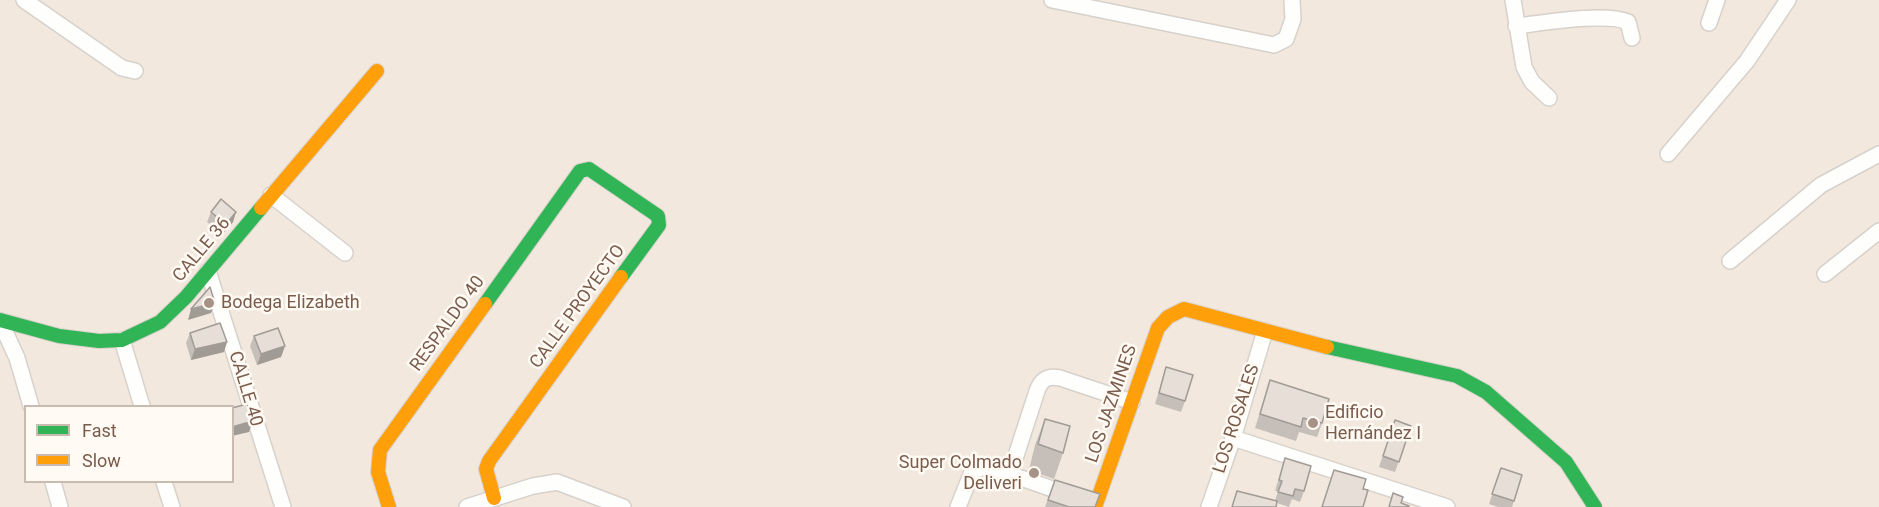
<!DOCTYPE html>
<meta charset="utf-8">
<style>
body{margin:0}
#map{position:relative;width:1879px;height:507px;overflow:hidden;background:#f9f5f0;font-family:Roboto,sans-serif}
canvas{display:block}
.legend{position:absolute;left:24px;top:405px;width:210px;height:78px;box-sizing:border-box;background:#fffaf3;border:2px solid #cabbb1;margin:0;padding:8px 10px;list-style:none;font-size:18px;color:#7a5c4d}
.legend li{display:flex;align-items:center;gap:12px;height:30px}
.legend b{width:30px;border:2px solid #cabbb1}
</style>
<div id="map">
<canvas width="1879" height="507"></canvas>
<ul class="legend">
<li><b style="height:8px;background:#30b455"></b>Fast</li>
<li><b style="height:8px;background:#ff9f0a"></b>Slow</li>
</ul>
</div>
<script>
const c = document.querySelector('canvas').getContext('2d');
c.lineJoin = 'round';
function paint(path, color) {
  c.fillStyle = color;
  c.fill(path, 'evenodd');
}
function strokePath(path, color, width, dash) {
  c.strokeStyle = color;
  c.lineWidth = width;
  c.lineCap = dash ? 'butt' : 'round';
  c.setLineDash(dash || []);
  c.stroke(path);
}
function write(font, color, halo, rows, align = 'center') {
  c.font = font + ' Roboto,sans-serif';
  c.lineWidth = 5;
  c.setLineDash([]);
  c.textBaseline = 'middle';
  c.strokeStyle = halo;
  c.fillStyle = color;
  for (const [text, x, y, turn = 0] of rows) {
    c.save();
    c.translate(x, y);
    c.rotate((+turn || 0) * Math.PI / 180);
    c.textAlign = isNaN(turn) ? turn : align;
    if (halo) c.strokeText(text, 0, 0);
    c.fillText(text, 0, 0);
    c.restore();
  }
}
paint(new Path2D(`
 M0,0H1879V507H0ZM26,406H232V482H26Z`), '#f2e8de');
const street = new Path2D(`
 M24,0L122,68L135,71
 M1052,0L1274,45L1286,39L1293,19L1292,0
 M1513,0L1524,67L1532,82L1549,98
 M1709,23L1717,0
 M1516,26C1542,23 1606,12 1628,22L1632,38
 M1668,154L1747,61L1788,0
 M271,195L345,253
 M1730,261L1821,185L1879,154
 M208,271L283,507
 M1825,274L1879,231
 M0,321L17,358L31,406
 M122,340L142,406
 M1233,438L1447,507
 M1010,474L1037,391C1041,380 1047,375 1060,378L1132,402
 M53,482L60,507
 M164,482L172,507
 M467,507L533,486L557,482L623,507
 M958,507L972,472L981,468H992L1070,495
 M1209,507L1233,438L1265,331`);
const fast = new Path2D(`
 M485,304L580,171L589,169L658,216L659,225L621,277
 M0,320L59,336L99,341L122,340L160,322L186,297L261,208
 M1327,347L1457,376L1486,392L1566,462L1595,507`);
const slow = new Path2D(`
 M261,208L377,71
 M494,498L486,469L489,461L621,277
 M389,507L378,472L380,450L485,304
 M1095,507L1158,328L1168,317L1184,309L1327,347`);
strokePath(street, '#d7d1cb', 18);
strokePath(fast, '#d9d2cb', 16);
strokePath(slow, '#d9d2cb', 16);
strokePath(street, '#fefefd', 15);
strokePath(fast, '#30b455', 14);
strokePath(slow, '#ff9f0a', 14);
paint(new Path2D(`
 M211,212H236L233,222L219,238L215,235L217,230L207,222Z
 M190,333L227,342L224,352L191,360L186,343Z
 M254,336L285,346L281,357L257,365L250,346Z
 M1166,367L1185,401L1181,412L1155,404Z
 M1270,380L1322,423L1317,437L1299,432L1296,441L1255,428Z
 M1045,419L1063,453L1054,479L1029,470L1035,445Z
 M1395,420L1411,426L1395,472L1379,467Z
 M1285,458L1304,491L1300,502L1292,499L1289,507L1277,503L1275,501L1278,491H1275Z
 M1501,468L1522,475L1512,507H1498L1489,504Z
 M1055,480L1095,507H1045Z`), '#c6bfb9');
paint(new Path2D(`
 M236,212L233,222L219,238L223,228Z
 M215,303L211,313L188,320L191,309Z
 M227,342L224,352L191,360L195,349Z
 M285,346L281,357L257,365L261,354Z
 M253,421L249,432L232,436V427Z`), '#a19b96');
const building = new Path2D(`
 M221,199L236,212L223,228L219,225L222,221L211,212Z
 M210,287L215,303L191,309Z
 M220,323L227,342L195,349L190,333Z
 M278,328L285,346L261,354L254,336Z
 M1166,367L1193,375L1185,401L1159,393Z
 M1270,380L1329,399L1322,423L1303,418L1301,427L1260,414Z
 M247,404L253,421L232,427V408Z
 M1045,419L1070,426L1063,453L1038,444Z
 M1395,420L1411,426L1399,462L1383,456Z
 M1285,458L1311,466L1304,491L1295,489L1293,496L1278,492L1282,481L1279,480Z
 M1501,468L1522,475L1514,501L1492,494Z
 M1334,470L1366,479L1363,489L1368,490L1363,507H1322Z
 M1055,480L1100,494L1095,507H1069L1048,500Z
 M1237,491L1277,501L1276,507H1232Z
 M1393,493L1403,497L1401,503L1409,506L1408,507H1389Z`);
paint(building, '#e6ded7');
strokePath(building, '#a19b96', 1.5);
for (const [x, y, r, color] of [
 [209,303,6,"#a69286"],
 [1313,423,6,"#a69286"],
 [1034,473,6,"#a69286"]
]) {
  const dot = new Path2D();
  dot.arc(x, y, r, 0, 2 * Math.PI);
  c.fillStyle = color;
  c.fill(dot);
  strokePath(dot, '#fffaf3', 2);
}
write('18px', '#7a5c4d', '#fffaf3', [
 ["CALLE 36",202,250,-50],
 ["CALLE PROYECTO",578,307,-54],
 ["RESPALDO 40",448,324,-54],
 ["CALLE 40",245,389,73],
 ["LOS JAZMINES",1112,404,-71],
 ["LOS ROSALES",1237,419,-72]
]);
write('18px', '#7a5c4d', '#fffaf3', [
 ["Bodega Elizabeth",221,303],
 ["Edificio",1325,413],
 ["Hernández I",1325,434],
 ["Super Colmado",1022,463,"right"],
 ["Deliveri",1022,484,"right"]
], 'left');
</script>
